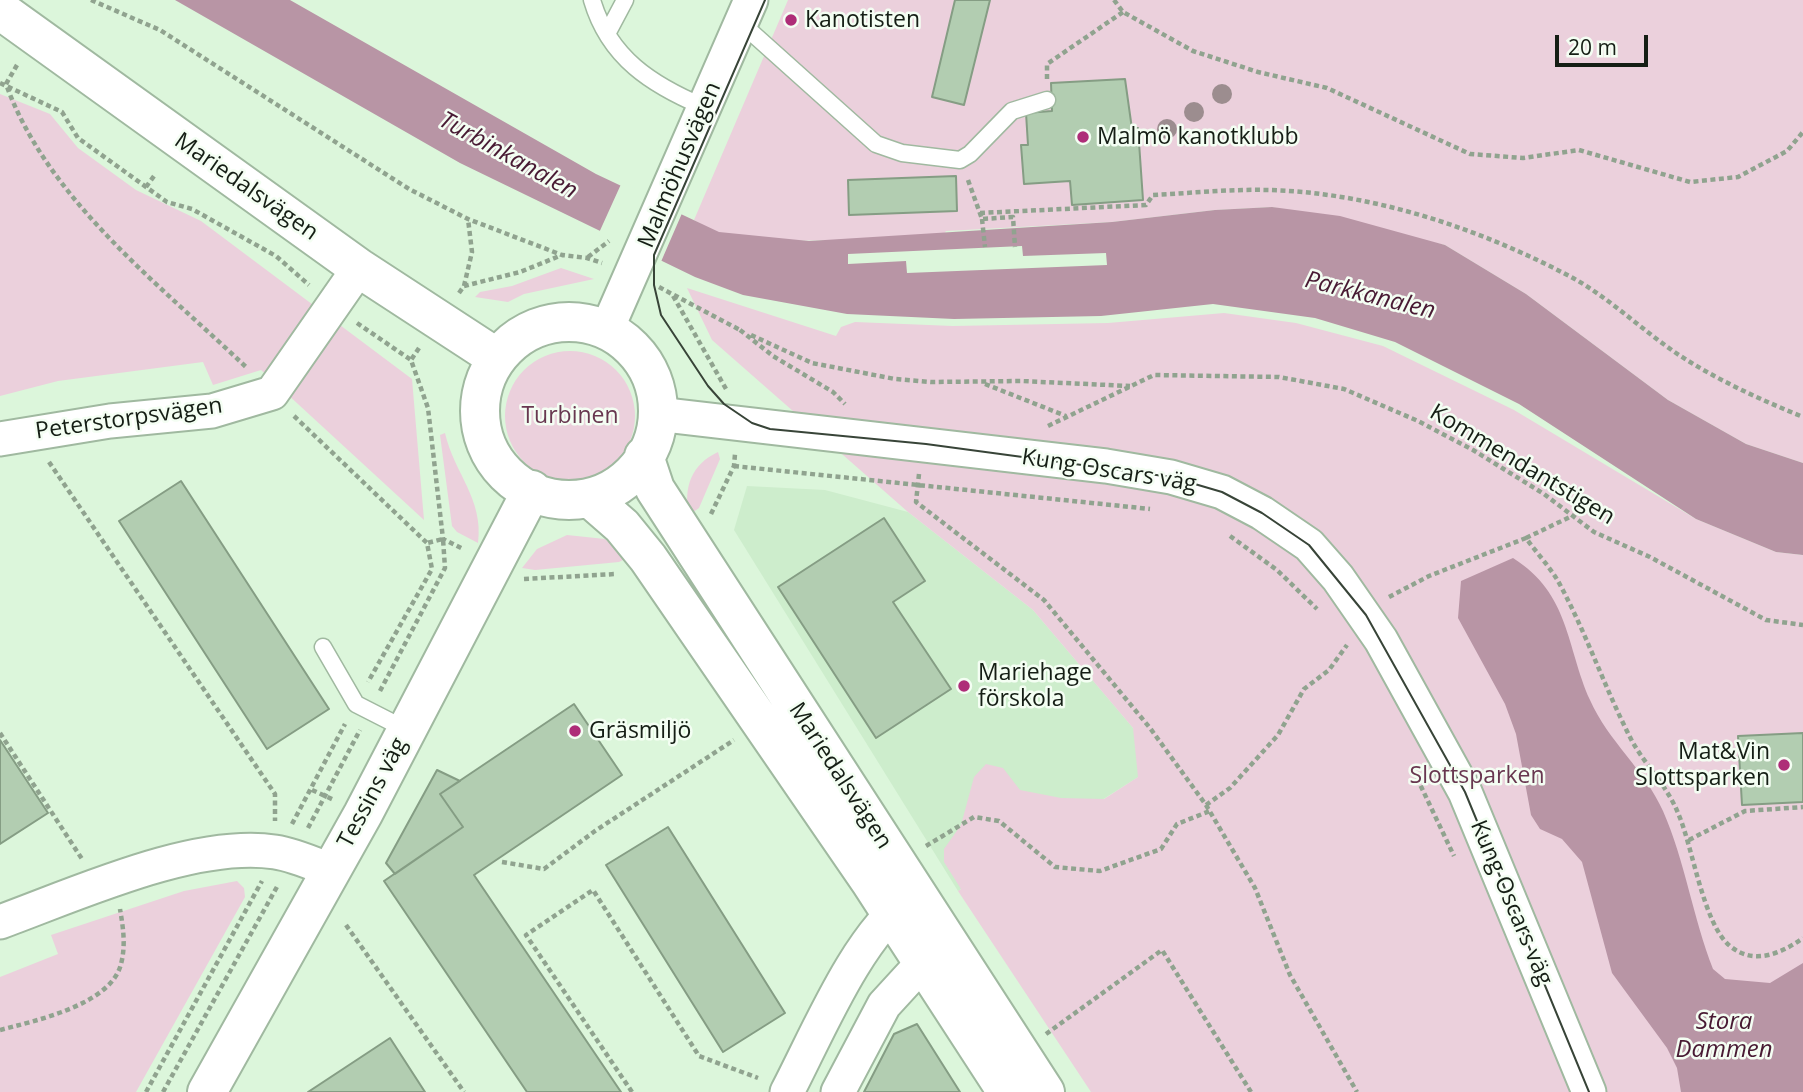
<!DOCTYPE html>
<meta charset="utf-8">
<style>
body{margin:0}
#map{position:relative;width:1803px;height:1092px;overflow:hidden;background:#dcf6db;font-family:"Open Sans",sans-serif}
canvas{display:block}
.scale{position:absolute;left:1555px;top:35px;width:93px;height:32px;box-sizing:border-box;border:4px solid #151e15;border-top:0;padding-left:9px;font-size:21px;line-height:24px;white-space:nowrap;color:#151e15;-webkit-text-stroke:5px #f4fef3;paint-order:stroke}
</style>
<div id="map">
<canvas width="1803" height="1092"></canvas>
<div class="scale">20 m</div>
</div>
<script>
const c = document.querySelector('canvas').getContext('2d');
c.lineJoin = 'round';
function paint(path, color) {
  c.fillStyle = color;
  c.fill(path, 'evenodd');
}
function strokePath(path, color, width, dash) {
  c.strokeStyle = color;
  c.lineWidth = width;
  c.lineCap = dash ? 'butt' : 'round';
  c.setLineDash(dash || []);
  c.stroke(path);
}
function write(font, color, halo, rows, align = 'center') {
  c.font = font + ' "Open Sans",sans-serif';
  c.lineWidth = 5;
  c.setLineDash([]);
  c.textBaseline = 'middle';
  c.strokeStyle = halo;
  c.fillStyle = color;
  for (const [text, x, y, turn = 0] of rows) {
    c.save();
    c.translate(x, y);
    c.rotate((+turn || 0) * Math.PI / 180);
    c.textAlign = isNaN(turn) ? turn : align;
    if (halo) c.strokeText(text, 0, 0);
    c.fillText(text, 0, 0);
    c.restore();
  }
}
paint(new Path2D(`
 M747,486L825,490L908,512L1033,610L1162,762L958,891L734,530Z`), '#cdedcc');
paint(new Path2D(`
 M788,0H1803V463L1746,444L1668,400L1526,294L1445,245L1272,207L1215,210L1112,222L946,231L941,238L731,242L694,220Z
 M0,94L50,114L78,148L136,190L201,221L412,379L424,520L261,370L213,385L203,362L58,381L0,396Z
 M561,268L594,279L524,294L508,302L475,297L480,292L512,286Z
 M687,288L836,336L841,327L855,322L953,326L1108,323L1224,313L1296,323L1383,346L1514,410L1696,519L1776,552L1803,555V1092H1091L958,891L961,889L944,862V849L961,825L974,777L986,764L1003,768L1020,790L1061,798L1104,799L1138,777L1133,728L1033,610L908,512L712,340Z
 M505 416a65 65 0 1 1 130 0a65 65 0 1 1-130 0Z
 M445,433C454,473 484,499 478,543L457,532L452,526L440,435Z
 M718,452L720,459L699,508L689,515C683,487 692,464 718,452Z
 M567,535L605,539L627,558L619,562L535,570L522,568L537,549Z
 M237,881L244,888L245,897L136,1092H0V977L58,954L51,935L184,891Z`), '#ebd0dc');
paint(new Path2D(`
 M175,0H290L596,174L719,232L809,241L1112,222L1215,210L1272,207L1340,216L1445,245L1526,294L1668,400L1746,444L1803,463V555L1776,552L1696,519L1519,404L1395,342L1315,318L1213,304L1101,316L954,319L847,314L743,295L695,277L460,163Z
 M1513,558C1570,594 1566,646 1590,700C1608,741 1645,770 1663,811C1685,861 1693,918 1713,969L1725,979L1770,983L1803,963V1092H1681L1677,1068L1667,1048L1612,973L1582,862L1562,839L1540,829L1531,815L1516,734L1505,704L1458,618L1461,581Z`), '#b895a5');
paint(new Path2D(`
 M622,182L683,211L660,264L598,235Z
 M1022,246L1023,256L1106,253L1107,265L907,273L906,261L848,264V254Z`), '#dcf6db');
const building = new Path2D(`
 M955,0H990L964,105L932,97Z
 M1125,79L1132,129L1138,128L1143,200L1072,205L1070,181L1024,184L1021,145H1028L1026,113L1052,111L1051,83Z
 M956,176L957,211L849,215L848,180Z
 M181,481L329,709L267,749L119,521Z
 M884,518L925,581L893,602L951,689L876,738L778,587Z
 M574,704L622,775L474,875L621,1092H527L384,881L463,827L440,794Z
 M1803,733V802L1742,805L1738,736Z
 M0,740L48,813L0,844Z
 M437,770L460,781L440,794L463,827L395,874L386,863Z
 M668,827L785,1013L723,1052L606,865Z
 M917,1024L960,1092H864L894,1034Z
 M390,1038L425,1092H308Z`);
paint(building, '#b2cdb1');
strokePath(building, '#859d84', 2);
const lane = new Path2D(`
 M592,0C609,58 652,85 704,107
 M741,23L876,144L902,153L960,160L970,154L1012,111L1047,100
 M608,32L625,0
 M323,647L356,704L407,730`);
const street = new Path2D(`
 M607,329L751,0
 M657,414L1106,466L1171,477L1222,492L1262,513L1309,545L1338,578L1381,640L1465,792L1589,1092
 M0,439L110,421L212,411L272,393L359,268
 M0,922C77,894 194,840 275,852C295,855 314,864 332,871
 M787,1092C817,1035 857,936 909,899
 M838,1092L884,1005L939,945`);
const secondary = new Path2D(`
 M0,10L359,268L497,358
 M480 411a89 89 0 1 1 178 0a89 89 0 1 1-178 0Z
 M644,456L655,489L1045,1092
 M591,499L622,526L648,558L870,881L1007,1092
 M207,1092L363,814L532,490`);
strokePath(lane, '#a0b9a0', 19);
strokePath(street, '#a0b9a0', 37);
strokePath(secondary, '#a0b9a0', 42);
strokePath(new Path2D(`
 M91,0L160,30L409,189L468,219L562,255L587,258L602,263
 M1114,0L1123,12L1193,51L1258,72L1327,88L1470,154L1523,158L1579,150L1690,182L1738,177L1787,151L1803,132
 M17,65L6,84C47,199 160,285 246,367
 M1047,79V64L1123,12
 M0,83L62,112L78,138L167,202L192,209L276,256L309,285
 M968,180L982,219L1013,217L1015,247
 M146,187L154,176
 M980,213L1146,205L1153,195C1192,193 1231,189 1270,190C1374,193 1481,229 1573,278C1609,298 1641,329 1676,353C1715,379 1759,399 1803,417
 M982,219L985,247
 M588,257L609,241
 M464,286L472,252L468,219
 M659,287L672,294L726,389
 M459,293L464,286L520,272L562,255
 M674,295L740,330
 M357,323L411,360
 M740,330L773,356L833,392L845,404
 M751,335L812,363L895,379L931,382L1021,381L1130,386
 M419,348L411,360L428,408L443,539L463,549
 M985,384L1066,416
 M294,416L427,543L432,569L368,682
 M1048,426L1154,375L1279,377L1344,389L1418,421L1473,450L1544,494L1594,532L1650,557L1766,620L1803,625
 M49,462L275,794V821
 M734,466L1150,509
 M919,474L916,502L1044,600L1150,728L1206,805L1255,888L1290,975L1357,1092
 M711,514L734,466L735,454
 M1230,536L1277,570L1317,609
 M1526,538L1572,516
 M524,579L616,574
 M1389,597L1429,576L1526,538C1536,552 1549,566 1558,581C1586,632 1605,689 1632,741C1646,766 1667,786 1678,813C1693,847 1703,924 1730,946C1754,966 1782,953 1803,938
 M380,691L445,568L443,539L427,543
 M0,733L82,859
 M1417,778L1454,856
 M312,790L334,800
 M1206,805L1230,788L1278,735L1304,689L1329,670L1347,645
 M292,824L345,724
 M308,828L360,730
 M1689,840L1745,811L1803,807
 M926,846L974,817L999,821L1055,867L1100,871L1161,849L1177,824L1210,811
 M502,862L544,869L595,831L734,740
 M346,925L464,1092
 M0,1030C34,1021 111,1005 121,964C126,945 123,927 120,909
 M1046,1034L1162,950L1251,1092
 M146,1092L262,881
 M163,1092L278,885
 M632,1092L526,935L593,890L699,1056L758,1078`), '#90a38f', 4.5, [5, 3.5]);
strokePath(lane, '#fff', 16);
strokePath(street, '#fff', 33);
strokePath(secondary, '#fff', 38);
strokePath(new Path2D(`
 M765,0L654,255V285L661,315L708,386L724,404L752,423L770,429L926,444L1171,477L1222,492L1262,513L1309,545L1366,615L1465,792L1589,1092`), '#384438', 2);
c.fillStyle = '#9c8d8f';
for (const [x, y] of [
 [1222,94],
 [1194,112],
 [1167,129]
]) {
  c.beginPath();
  c.arc(x, y, 10, 0, 2 * Math.PI);
  c.fill();
}
for (const [x, y, r, color] of [
 [791,20,7,"#ae2d78"],
 [1083,137,7,"#ae2d78"],
 [964,686,7,"#ae2d78"],
 [575,731,7,"#ae2d78"],
 [1784,765,7,"#ae2d78"]
]) {
  const dot = new Path2D();
  dot.arc(x, y, r, 0, 2 * Math.PI);
  c.fillStyle = color;
  c.fill(dot);
  strokePath(dot, '#f4fef3', 2.5);
}
write('23px', '#151e15', '#f4fef3', [
 ["Kanotisten",805,20],
 ["Malmö kanotklubb",1097,137],
 ["Mariehage",978,673],
 ["förskola",978,699],
 ["Gräsmiljö",589,731],
 ["Mat&Vin",1770,752,"right"],
 ["Slottsparken",1770,778,"right"]
], 'left');
write('23px', '#151e15', '#f4fef3', [
 ["Malmöhusvägen",680,165,-67],
 ["Mariedalsvägen",246,187,35],
 ["Peterstorpsvägen",129,419,-8],
 ["Kommendantstigen",1522,465,31],
 ["Kung Oscars väg",1109,471,9],
 ["Mariedalsvägen",840,776,57],
 ["Tessins väg",373,793,-62],
 ["Kung Oscars väg",1511,903,67]
]);
write('23px', '#683750', '#f4fef3', [
 ["Turbinen",570,416],
 ["Slottsparken",1477,776]
]);
write('italic 24px', '#481a33', '#f4fef3', [
 ["Turbinkanalen",508,156,29],
 ["Parkkanalen",1370,296,14],
 ["Stora",1724,1022],
 ["Dammen",1724,1050]
]);
</script>
